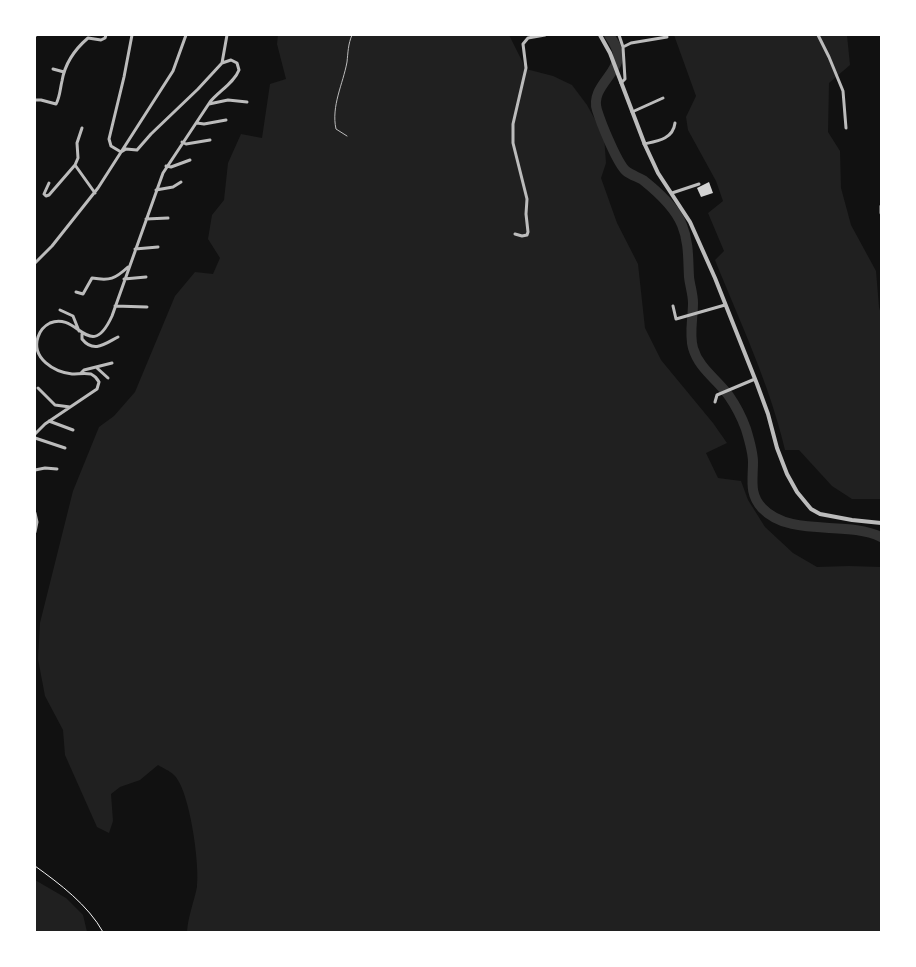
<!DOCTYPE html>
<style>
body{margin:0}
#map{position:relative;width:916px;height:967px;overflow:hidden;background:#111;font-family:"Noto Sans",sans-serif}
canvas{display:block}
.frame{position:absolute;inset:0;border:36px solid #fff;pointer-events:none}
</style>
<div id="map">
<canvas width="916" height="967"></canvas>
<div class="frame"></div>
</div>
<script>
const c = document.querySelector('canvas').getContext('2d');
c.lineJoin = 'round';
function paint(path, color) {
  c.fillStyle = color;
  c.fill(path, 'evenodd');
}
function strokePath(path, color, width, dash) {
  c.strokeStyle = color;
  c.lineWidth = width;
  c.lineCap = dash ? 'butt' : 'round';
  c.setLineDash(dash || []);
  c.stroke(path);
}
paint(new Path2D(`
 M278,35H509L526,69L553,76L572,85L587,105L604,136L606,163L601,178L617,223L638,264L645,328L661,360L713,423L727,443L706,453L718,478L741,481L748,500L765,527L793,553L817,567L849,566L881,567V932H187C188,916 194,902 197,887C200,865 190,790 174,775C170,771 163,768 158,765L140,780L120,787L111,794L113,821L109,833L97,827L65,755L63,730L45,696L38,659L40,623L73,491L99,427L114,416L135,392L175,296L195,272L213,274L220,258L208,239L212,215L224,200L228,163L241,134L262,138L270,84L286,79L277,44Z
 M674,35H847L850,65L829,83L828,132L840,151L841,188L851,225L876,271L879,307L881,314V499H852L832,486L799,450H785C770,385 740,322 715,260L724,251L708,213L723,201L716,181L688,130L686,117L696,96Z
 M35,880L66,898L83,915L87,932H35Z`), '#202020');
strokePath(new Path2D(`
 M609,35C613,41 618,48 618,56C618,74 590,88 597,110C601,123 617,163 626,171C631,175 638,177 643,180C658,192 675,207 682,225C689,242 688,259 689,277C690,286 693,294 693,303C693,318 689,334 693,348C699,369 717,379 729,396C736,406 742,418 746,429C749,439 753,452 753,462C753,480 749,494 762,508C790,538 846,520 881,537`), '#333', 10);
paint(new Path2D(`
 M709,182L713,193L701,197L697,188Z`), '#d3d3d3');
strokePath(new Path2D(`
 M35,866C60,884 88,905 103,932`), '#f5f5f5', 1);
strokePath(new Path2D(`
 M347,136L336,129C331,106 343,84 347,62C348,53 348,44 352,35`), '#bcbcbc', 1);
strokePath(new Path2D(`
 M619,35L623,47L625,79L621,83
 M818,35L829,57L843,91L846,128
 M35,36L36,35
 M623,47L631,43L667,37
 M222,63L227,35
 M53,69L64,72
 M35,100H41L56,104C60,97 60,89 62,81C65,63 74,50 88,38L101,40L105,38L106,35
 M209,104L228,100L247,102
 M632,112L663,98
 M197,123L204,124L226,120
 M182,142L186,144L210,140
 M644,144C658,141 673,139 675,123
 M121,152L111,146L109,139L124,77L132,35
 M75,165L78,158L77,143L82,128
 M166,166L171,167L190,160
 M49,183L44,194L46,196L49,195L75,165L95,193
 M156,190L173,187L181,182
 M672,193L699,184
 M881,206V213
 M146,219L168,218
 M515,234L522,236L527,235L528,232L526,214L527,199L513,143V124L526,68L523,44L528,38L545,35
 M135,249L158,247
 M35,263L52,246L98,188L173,71L186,35
 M124,279L146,277
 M76,292L83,294L92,278C110,281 115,279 128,267
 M115,306L147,307
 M673,306L676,319L725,305
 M60,310L73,316L79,331
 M82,334V339C94,354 106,343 118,337
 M97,368L108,378
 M81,373L84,370L112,363
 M38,388L55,405L70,407
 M715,402L717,395L755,379
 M49,421L73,430
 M35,434L45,424L97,389L99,382C97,378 95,376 91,374C85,373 78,374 72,374C54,372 31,358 38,337C40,331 44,326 50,323C78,311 90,364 112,316L163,173L210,102C219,91 234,83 239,70L237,63L231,60L222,63L198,89L151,134L137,150L126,149L121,152
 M35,438L65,448
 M35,470L45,468L57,469
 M35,513L37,522L35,532`), '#bcbcbc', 3);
strokePath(new Path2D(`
 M600,35L610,53L645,145L658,173L690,222L715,278L757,384L768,414L777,448L787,474L797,492L811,509L820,514L852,520L881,523`), '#bcbcbc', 4);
</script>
